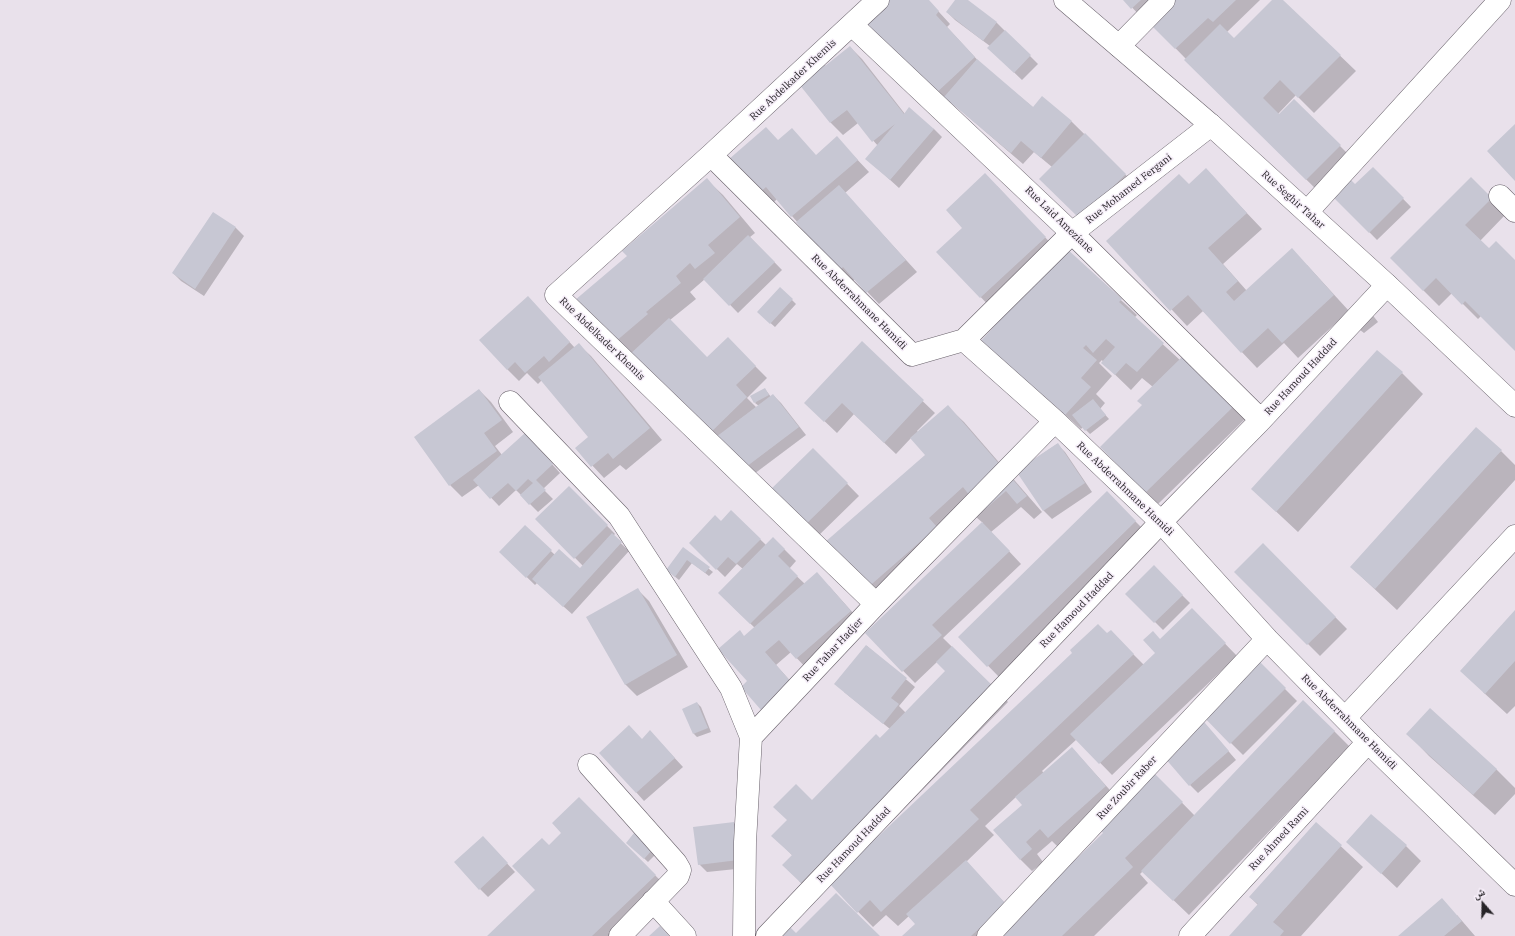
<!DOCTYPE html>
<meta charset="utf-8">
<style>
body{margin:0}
#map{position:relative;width:1515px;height:936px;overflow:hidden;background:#e9e1eb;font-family:"IBM Plex Serif","Noto Naskh Arabic",serif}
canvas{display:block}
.north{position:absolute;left:1463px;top:884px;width:40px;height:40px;-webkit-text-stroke:3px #f6eef9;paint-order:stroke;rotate:340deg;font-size:11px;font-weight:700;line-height:16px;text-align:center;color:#272428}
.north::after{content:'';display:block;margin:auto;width:14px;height:18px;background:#272428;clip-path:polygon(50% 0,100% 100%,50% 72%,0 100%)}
</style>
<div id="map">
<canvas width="1515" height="936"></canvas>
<div class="north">ش</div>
</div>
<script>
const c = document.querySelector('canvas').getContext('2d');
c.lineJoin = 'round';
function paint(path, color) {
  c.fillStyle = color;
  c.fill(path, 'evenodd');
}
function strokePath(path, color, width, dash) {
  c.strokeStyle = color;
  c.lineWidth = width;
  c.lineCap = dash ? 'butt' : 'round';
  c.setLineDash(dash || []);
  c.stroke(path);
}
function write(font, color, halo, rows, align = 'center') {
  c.font = font + ' "IBM Plex Serif",serif';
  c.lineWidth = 3;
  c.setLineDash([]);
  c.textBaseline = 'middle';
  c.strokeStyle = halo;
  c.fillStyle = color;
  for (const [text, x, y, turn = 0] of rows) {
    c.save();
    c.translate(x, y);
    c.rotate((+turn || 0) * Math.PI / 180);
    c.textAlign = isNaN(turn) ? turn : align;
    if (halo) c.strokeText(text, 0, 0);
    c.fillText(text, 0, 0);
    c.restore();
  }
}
paint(new Path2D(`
 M928,0L950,24L947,27L983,66L1034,108L1043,98L1072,122L1137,186L1093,231L1052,167L1034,152L1023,164L951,102L947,106L935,94Z
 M956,0H966L997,23L1038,64L1022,80L997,56L990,46L955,20L947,12Z
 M1125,0H1260L1227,32L1234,39L1273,0H1282L1356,71L1314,113L1296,95L1278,114L1279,115L1294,100L1355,161L1322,195L1185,60L1186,59L1146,18L1144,20Z
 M850,47L862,59L905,114L934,129L942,137L899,188L867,159L878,146L858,123L843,135L831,123L797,79L820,61L826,66Z
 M792,129L816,156L837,138L869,172L845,193L917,272L879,304L855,279L851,283L777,199L771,205L759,193L778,141Z
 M1373,168L1411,207L1377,240L1333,195L1355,186Z
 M1206,170L1262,229L1223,264L1247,291L1307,265L1349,311L1298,358L1284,343L1257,368L1203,311L1187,326L1108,241L1189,185Z
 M1471,179L1506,214L1480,241L1489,249L1515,262V350L1481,316L1478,319L1452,293L1439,306L1391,258Z
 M707,180L723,195L755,233L750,237L782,270L738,313L705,279L690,292L696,299L670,320L708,359L740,351L767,378L747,398L757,408L759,406L755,403L765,389L771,397L773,395L781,403L806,435L750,477L611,351L628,256Z
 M997,186L1057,250L993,310L938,252L964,228Z
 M213,213L236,228L244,236L204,296L181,281L173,273Z
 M1066,249L1137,315L1134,318L1180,360L1245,419L1158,504L1101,447L1143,405L1153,387L1142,378L1131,390L1102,362H1103L1102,360L1099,363L1112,376L1096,394L1105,403L1100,409L1109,419L1090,434L1083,427L1081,429L1060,410L1058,412L997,357Z
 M780,288L796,304L775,327L758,312Z
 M528,297L575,348L579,345L591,356L662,440L626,470L620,465L604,478L576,448L589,437L542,380L538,384L527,373L519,381L507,369Z
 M1371,313L1378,322L1364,333L1360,330Z
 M862,343L935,413L917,431L919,433L948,407L964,422L1042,512L1034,519L1021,507L991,532L1021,564L943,638L1008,702L872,842L873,843L1107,635L1126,647L1144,665L1156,653L1161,640L1204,622L1237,656L1112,775L1077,739L1042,771L1044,773L1072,748L1118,799L1060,849L1052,841L1037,854L1043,862L1032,871L1020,859L1024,805L1016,797L985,826L994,835L966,862L1018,917L1104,833L1148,768L1195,816L1334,731L1350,747L1189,915L1143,871L1140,874L1148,883L1094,936H904L917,924L909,916L898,926L886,915L873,927L831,884L817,898L799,881L793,856L773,836L812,801L890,729L844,692L867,646L915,687L899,706L906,713L946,671L937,662L915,683L866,633L983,523L976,517L943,534L951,543L881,604L866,589L926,455L911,438L896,454L854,414L837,433L817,414Z
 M1402,373L1423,394L1298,532L1252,489Z
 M479,390L491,402L513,432L495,446L502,455L532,442L560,473L543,489L553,499L538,512L516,490L499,506L479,485L462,497L450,485Z
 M1057,444L1065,452L1092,492L1052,519L1044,511L1017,471Z
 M813,449L859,496L814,540L767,494Z
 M1501,451L1515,465V480L1397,610L1351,567Z
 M569,487L615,534L613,536L629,551L572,614L537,583L535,585L509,560L525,526L555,555L580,570L583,566L537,519Z
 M1107,493L1147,533L1000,678L960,637Z
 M731,511L766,545L773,538L796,561L789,569L805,584L829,586L862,623L808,670L791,652L776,665L803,695L773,721L761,709L748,681L745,637L755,628L731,605L743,569L737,564L725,577L690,543L721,522Z
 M1263,544L1347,629L1320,656L1236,572Z
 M683,549L713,572L709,576L692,563L679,580L667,570Z
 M1154,567L1190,603L1163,630L1127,594Z
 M637,589L649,601L688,667L637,696L625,684Z
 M1515,612V706L1507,714L1483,692Z
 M1254,658L1297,701L1243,755L1199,711Z
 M697,703L701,707L711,732L697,737L694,734Z
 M1206,725L1236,760L1198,793L1190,785Z
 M1408,734L1496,769L1515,788V794L1495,815L1429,756Z
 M642,740H658L683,767L644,801L601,753Z
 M578,799L671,891L624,936H489L537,890L549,847L563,833Z
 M734,823L742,831L746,868L707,872L699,864Z
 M1316,823L1363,867L1301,936H1230L1258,905L1250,897Z
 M634,834L656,854L648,862L631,846Z
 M1348,842L1406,846L1421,861L1397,888Z
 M491,846L515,872L488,897L480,889Z
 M1457,915L1475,936H1400Z`), '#0003');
paint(new Path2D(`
 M884,0H929L939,11L936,15L975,57L934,95L863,19Z
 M955,0H968L997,22L983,41L946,12Z
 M1123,0H1141L1131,9Z
 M1162,0H1236L1213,22L1208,18L1175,49L1144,18Z
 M1272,0H1283L1341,55L1298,98L1280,80L1263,98L1279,114L1294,99L1341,145L1306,180L1184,60L1220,24L1234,38Z
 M1005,30L1031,55L1014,73L987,48Z
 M850,46L904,114L909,107L934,129L890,180L865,159L895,124L872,142L847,110L830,123L795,79L820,59L825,66Z
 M977,59L1033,107L1042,96L1072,121L1041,158L1021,141L1011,153L944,97Z
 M1515,124V181L1487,151Z
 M766,127L778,140L792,128L816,155L837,136L858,160L791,217L766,187L758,194L728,160Z
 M1085,133L1126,174L1080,219L1039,179Z
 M1373,167L1404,198L1369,233L1331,195L1349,178L1355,184Z
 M1206,168L1247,213L1208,248L1238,281L1226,292L1234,301L1292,248L1334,295L1282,343L1268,328L1241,353L1188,295L1170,311L1106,241L1179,174L1189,184Z
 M985,173L1046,237L980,298L936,252L962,228L946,210Z
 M1471,177L1492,198L1465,225L1489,248L1496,241L1515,260V351L1465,301L1462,305L1436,278L1423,291L1390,258Z
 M707,178L740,217L708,245L715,253L695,269L690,263L676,276L681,283L646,312L648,314L615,342L568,306L627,256L622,251Z
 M839,185L906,260L866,293L843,267L838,272L796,222Z
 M213,212L236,227L195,289L172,273Z
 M748,235L775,262L729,306L703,279Z
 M1066,248L1122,299L1119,302L1164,343L1137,372L1126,363L1115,375L1101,363L1115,347L1106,339L1093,353L1086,345L1083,348L1097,360L1081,378L1091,387L1065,415L1043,395L1042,397L980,342Z
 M780,287L793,299L770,324L757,312Z
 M528,296L570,342L549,362L544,356L525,373L515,362L507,370L479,340Z
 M669,318L707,357L728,337L756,366L736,385L747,397L705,438L628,356Z
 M862,341L924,400L884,443L842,403L824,422L804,403Z
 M579,343L650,428L613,459L608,453L591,467L575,448L588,437L538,377Z
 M1377,350L1403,372L1276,512L1251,489Z
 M1184,355L1234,406L1145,493L1100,447L1142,405L1137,401Z
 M765,388L769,395L754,403L750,396Z
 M479,389L502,420L484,433L497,451L449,486L414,437Z
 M773,394L799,427L742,470L716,437Z
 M1093,399L1106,415L1085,431L1072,415Z
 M948,405L1027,496L1017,504L1006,491L976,517L970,496L963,487L929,518L937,527L865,590L824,543L925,455L910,438Z
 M1476,427L1502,450L1375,589L1350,567Z
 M525,433L553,464L536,480L546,490L529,505L520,495L533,483L528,479L516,491L508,483L490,499L473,480Z
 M1058,443L1085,483L1043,511L1016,471Z
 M813,448L848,483L801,529L766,494Z
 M569,486L608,525L574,559L535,519Z
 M1107,491L1136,521L987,667L958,637Z
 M731,510L761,539L736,564L728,557L716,570L689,543L715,515L721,521Z
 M982,522L1010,551L932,625L942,635L902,672L865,633Z
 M525,525L552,550L526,578L499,552Z
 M612,533L622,542L563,607L532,579L559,549L580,568Z
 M773,537L785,549L778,556L798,576L750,624L718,593Z
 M1263,543L1336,617L1307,645L1234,572Z
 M683,547L710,567L705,573L687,560L675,577L666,570Z
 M1154,565L1183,595L1154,623L1125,594Z
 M817,572L851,611L796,659L779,640L765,652L791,682L761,710L741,687L747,681L718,649L740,630L744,636Z
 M638,588L677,655L625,685L586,617Z
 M1192,608L1226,643L1099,764L1070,734L1155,653L1143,640L1153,631L1160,639Z
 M1515,610V661L1485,694L1460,671Z
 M1098,624L1107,633L1111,630L1134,654L970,810L979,819L881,912L870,900L857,913L829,883L1072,653L1070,650Z
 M866,645L907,678L891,698L899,704L883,724L834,684Z
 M952,646L993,686L801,883L782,865L792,855L771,836L787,820L773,807L796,784L812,800L876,734L880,738L945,671L936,662Z
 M1254,656L1286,688L1230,744L1198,711Z
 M1303,700L1335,731L1173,901L1141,871Z
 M697,702L708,728L693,734L682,709Z
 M1430,708L1497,769L1473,795L1406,734Z
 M1199,716L1229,751L1189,786L1158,750Z
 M629,725L642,739L650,730L675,758L636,793L599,753Z
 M1072,747L1106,786L1048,838L1040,829L1026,842L1032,849L1020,860L993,830L1022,805L1015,797Z
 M1148,767L1183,802L1125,858L1133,867L1062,936H997L1103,833L1100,829Z
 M579,797L656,875L592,936H487L535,890L512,866L542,838L549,845L561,833L552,823Z
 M1371,814L1407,845L1381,874L1346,842Z
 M734,822L738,860L698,865L693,827Z
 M1316,822L1342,845L1273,922L1284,931L1280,936H1229L1258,904L1249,897Z
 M634,833L653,849L644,859L626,843Z
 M483,836L508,863L479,890L454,862Z
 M966,860L1006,904L971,936H902L915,924L906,914Z
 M836,893L880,936H772L781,918L796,933Z
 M1442,898L1462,921L1444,936H1398Z
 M660,926L669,936H649Z`), '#c7c7d3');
const minor = new Path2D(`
 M852,25L1072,233L1261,420
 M1119,46L1164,0
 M711,155L912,355L964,340L1055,421L1161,522L1267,639L1368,742L1515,885
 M1500,196L1515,211
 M1307,212L1500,0
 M964,340L1072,233L1211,125
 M510,402L619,516L731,688L751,737
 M876,604L556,295L711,155L878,0
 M1345,718L1515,536
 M589,765L676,863L680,870L678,876L620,936
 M653,901L685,936
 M744,936L745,842L751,737L876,604L1055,421
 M767,936L1161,522L1261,420L1387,285
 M988,936L1267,639
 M1190,936L1368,742`);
const major = new Path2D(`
 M1065,0L1211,125L1387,285L1515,406`);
strokePath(minor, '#68616a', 23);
strokePath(major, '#68616a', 23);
strokePath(minor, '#fff', 22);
strokePath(major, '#fff', 22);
write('10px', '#272428', '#f6eef9', [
 ["Rue Abdelkader Khemis",793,80,-43],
 ["Rue Mohamed Fergani",1129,189,-38],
 ["Rue Seghir Tahar",1293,200,42],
 ["Rue Laid Ameziane",1059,220,44],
 ["Rue Abderrahmane Hamidi",859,302,45],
 ["Rue Abdelkader Khemis",602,339,44],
 ["Rue Hamoud Haddad",1301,377,-47],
 ["Rue Abderrahmane Hamidi",1125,489,44],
 ["Rue Hamoud Haddad",1077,610,-46],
 ["Rue Tahar Hadjer",833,650,-47],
 ["Rue Abderrahmane Hamidi",1349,722,45],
 ["Rue Zoubir Raber",1127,788,-47],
 ["Rue Ahmed Rami",1279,839,-47],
 ["Rue Hamoud Haddad",854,845,-46]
]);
</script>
